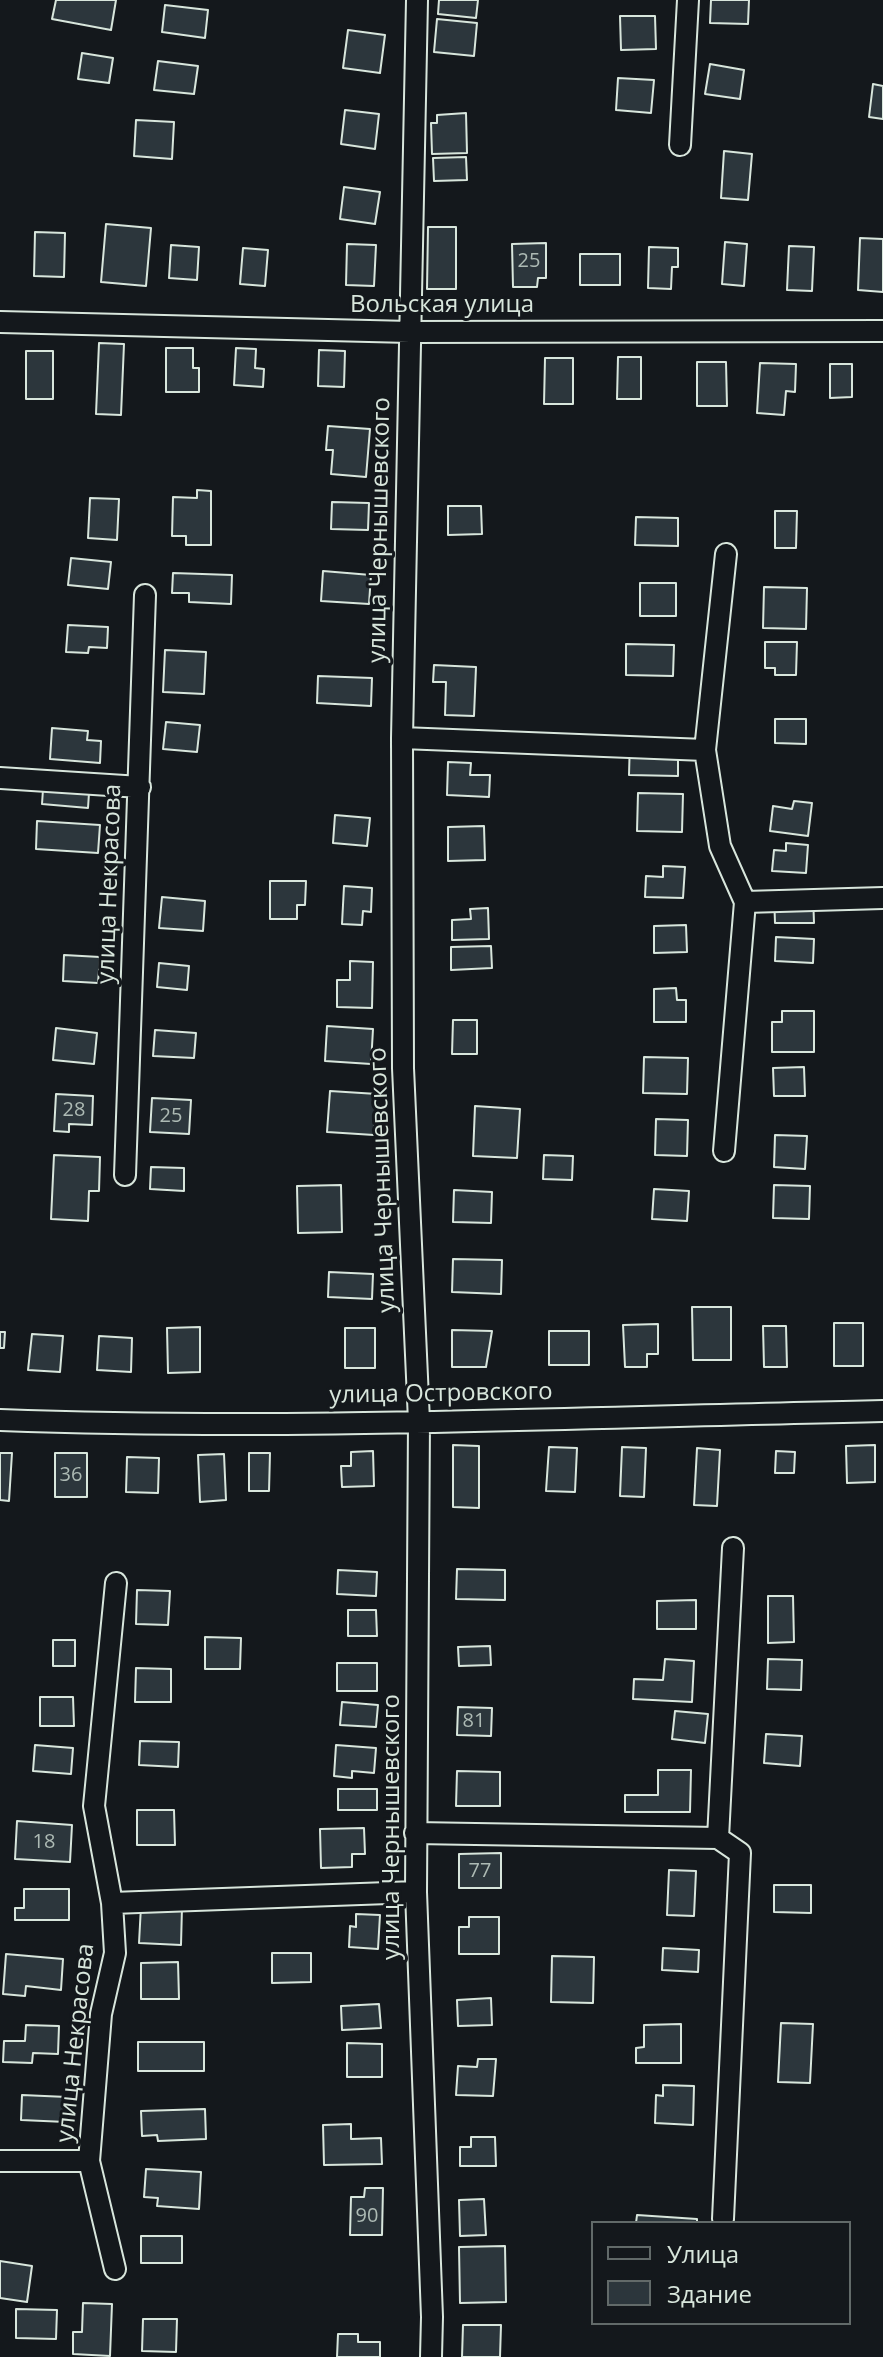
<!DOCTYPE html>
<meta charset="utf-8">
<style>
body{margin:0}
#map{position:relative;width:883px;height:2357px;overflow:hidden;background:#14181c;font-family:"Open Sans",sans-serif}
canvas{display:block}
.legend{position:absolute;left:591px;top:2221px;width:260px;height:104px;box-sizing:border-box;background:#14181c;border:2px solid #626a69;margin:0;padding:10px 14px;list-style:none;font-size:24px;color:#d8e6dc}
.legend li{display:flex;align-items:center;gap:16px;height:40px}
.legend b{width:40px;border:2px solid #626a69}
</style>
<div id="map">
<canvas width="883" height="2357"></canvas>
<ul class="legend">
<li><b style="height:10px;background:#14181c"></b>Улица</li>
<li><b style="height:22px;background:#2c363c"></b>Здание</li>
</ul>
</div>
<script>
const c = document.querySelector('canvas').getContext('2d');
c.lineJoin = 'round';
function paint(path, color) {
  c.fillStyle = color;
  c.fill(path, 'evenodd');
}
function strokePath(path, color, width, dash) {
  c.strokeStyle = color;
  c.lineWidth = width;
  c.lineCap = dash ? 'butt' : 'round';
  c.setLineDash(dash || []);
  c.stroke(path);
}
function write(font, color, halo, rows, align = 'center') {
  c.font = font + ' "Open Sans",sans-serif';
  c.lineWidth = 6;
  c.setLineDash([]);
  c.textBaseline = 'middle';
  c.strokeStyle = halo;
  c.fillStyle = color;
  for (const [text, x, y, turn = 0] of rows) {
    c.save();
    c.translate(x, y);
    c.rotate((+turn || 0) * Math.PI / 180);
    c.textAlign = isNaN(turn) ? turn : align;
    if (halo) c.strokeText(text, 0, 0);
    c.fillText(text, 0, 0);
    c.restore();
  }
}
const building = new Path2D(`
 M56,0H116L111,30L52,19Z
 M439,0H478L476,18L438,14Z
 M711,0H749L748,24L710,23Z
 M165,5L208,10L205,38L162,32Z
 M620,16H655L656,49L621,50Z
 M437,19L477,23L474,56L434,52Z
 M348,30L385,35L380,73L343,68Z
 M82,53L113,58L109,83L78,79Z
 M158,61L198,66L194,94L154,90Z
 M710,64L744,70L740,99L705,94Z
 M618,78L654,80L651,113L616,110Z
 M873,84L883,86V119L869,117Z
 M345,110L379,114L375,149L341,144Z
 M466,113L467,153L432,154L431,123H437V115Z
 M136,120L174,122L172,159L134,156Z
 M724,151L752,154L748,200L721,198Z
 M466,157L467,180L434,181L433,158Z
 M344,187L380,192L375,224L340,219Z
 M106,224L151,228L146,286L101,282Z
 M428,227H456V289H427Z
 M35,232L65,233L64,277L34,276Z
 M860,238L883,239V292L858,290Z
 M725,242L747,244L744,286L722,284Z
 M546,243V278H538L537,287H513L512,244Z
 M347,244L376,245L374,286L346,285Z
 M171,245L199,247L197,280L169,278Z
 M789,246L814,247L812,291L787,290Z
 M649,247L678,248V267H672L671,289L648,288Z
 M243,248L268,250L265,286L240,284Z
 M580,254H620V285H580Z
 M99,343L124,344L121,415L96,414Z
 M166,348H193V368H199V392H166Z
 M236,348L256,349L255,368L264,369L263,387L234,385Z
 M319,350L345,351L344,387L318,386Z
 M26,351H53V399H26Z
 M618,357H641V399H617Z
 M545,358H573V404H544Z
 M697,362H726L727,406H697Z
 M760,363L796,364L795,392L786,391L784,415L757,413Z
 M830,364H852V397L830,398Z
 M328,426L370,429L366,477L331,474L333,450H326Z
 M197,490L211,491V545H186V536H172L173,497L197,498Z
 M90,498L119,499L117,540L88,538Z
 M332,502L369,503L368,530L331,529Z
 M448,506H481L482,534L448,535Z
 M775,511H797L796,548H775Z
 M636,517L678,518V546L635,545Z
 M71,558L111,562L108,589L68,585Z
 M323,571L371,575L369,604L321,601Z
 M173,573L232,575L231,604L189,602V593H172Z
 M640,583H676V616H640Z
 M764,587L807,588L806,629L763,628Z
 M68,625L108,627L107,648L89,647L88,653L66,652Z
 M765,642H797L796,675H775V668H765Z
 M626,644L674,645L673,676L626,675Z
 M165,650L206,652L204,694L163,692Z
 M434,665L476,667L474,716L445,715L446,682H433Z
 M318,676L372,678L371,706L317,703Z
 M775,719H806V744L775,743Z
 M166,722L200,725L197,752L163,749Z
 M52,728L88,731L87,740L101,741L100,763L50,759Z
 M630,739L678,740V776L629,775Z
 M448,762L471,763L470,775H490L489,797L447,795Z
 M44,775L90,778L88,808L42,804Z
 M638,793L683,794L682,832L637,831Z
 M794,801L812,803L808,836L770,831L773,806L792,809Z
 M335,815L370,818L367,846L333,843Z
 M37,821L100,825L98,853L36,849Z
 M484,826L485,860L448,861V827Z
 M786,843L808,845L806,873L772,871L774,850L786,851Z
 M663,866L685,867L683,898L645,897L646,876L663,877Z
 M270,881H306L305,905H297V919H270Z
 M344,886L372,888L371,912L363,911L362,925L342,924Z
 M774,894H813L814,923H775Z
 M162,897L205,901L203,931L159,928Z
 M488,908L489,939L452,940V920L471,919L470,909Z
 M686,925L687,952L654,953V926Z
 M776,937L814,939L813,963L775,961Z
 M491,946L492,968L451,970V947Z
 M64,955L100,957L98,983L63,981Z
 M350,961L373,962L372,1008L337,1007V980H350Z
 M159,963L189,966L187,990L157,987Z
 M676,988L677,1000H686V1022H654V989Z
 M782,1011H814V1052H772V1022H782Z
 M453,1020H477V1054H452Z
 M327,1026L373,1029L371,1064L325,1061Z
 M56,1028L97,1033L94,1064L53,1060Z
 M155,1030L196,1033L194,1058L153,1056Z
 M644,1057L688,1058L687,1094L643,1093Z
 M804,1067L805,1096H774L773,1068Z
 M330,1091L377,1094L374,1135L327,1132Z
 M56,1094L93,1096L92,1125L69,1124V1132L54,1131Z
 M152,1098L191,1100L189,1134L150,1132Z
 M475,1106L520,1109L517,1158L473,1156Z
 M656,1119L688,1120L687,1156L655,1155Z
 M775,1135L807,1136L805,1169L774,1167Z
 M54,1155L100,1157L99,1191H89L88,1221L51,1219Z
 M544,1155L573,1156L572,1180L543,1179Z
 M151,1167L184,1168V1191L150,1189Z
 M341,1185L342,1232L298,1233L297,1186Z
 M774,1185L810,1186L809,1219L773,1218Z
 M654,1189L689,1191L687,1221L652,1219Z
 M454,1190L492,1192L491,1223L453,1222Z
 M453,1259L502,1260L501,1294L452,1292Z
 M329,1272L373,1274L372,1299L328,1297Z
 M692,1307H731V1360H693Z
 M834,1323H863V1366H834Z
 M658,1324V1354H647V1367H625L623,1325Z
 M763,1326H786L787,1367H764Z
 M200,1327V1372L168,1373L167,1328Z
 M345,1328H375V1368H345Z
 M452,1330L492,1331L486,1367H452Z
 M549,1331H589V1365H549Z
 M0,1332H5L4,1348H0Z
 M32,1334L63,1336L60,1372L28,1370Z
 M99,1336L132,1338L131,1372L97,1370Z
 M453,1445L479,1446V1508L453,1507Z
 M875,1445V1482L847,1483L846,1446Z
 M549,1447L577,1448L575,1492L546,1491Z
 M622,1447L646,1448L644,1497L620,1496Z
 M697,1448L720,1450L717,1506L694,1505Z
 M373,1451L374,1486L342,1487L341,1466H351V1452Z
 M776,1451L795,1452L794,1473H775Z
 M0,1453H12L9,1501L0,1500Z
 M55,1453H87V1497H55Z
 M249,1453H270L269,1491H249Z
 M224,1454L226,1500L200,1502L198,1455Z
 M127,1457L159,1458L158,1493L126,1492Z
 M457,1569L505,1570V1600L456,1599Z
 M338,1570L377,1572L376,1596L337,1594Z
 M137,1590L170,1591L168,1625L136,1624Z
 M768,1596H793L794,1642L768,1643Z
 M696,1600V1629H657V1601Z
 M348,1610H376L377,1636H348Z
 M205,1637L241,1638L240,1669H205Z
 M53,1640H75V1666H53Z
 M490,1646L491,1665L459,1666L458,1647Z
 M665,1659L694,1661L692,1702L633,1699L634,1679L663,1680Z
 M768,1659L802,1660L801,1690L767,1689Z
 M337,1663H377V1691H337Z
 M136,1668L171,1669V1702H135Z
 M40,1697H73L74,1726H40Z
 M342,1702L378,1705L376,1727L340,1725Z
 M458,1707L492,1708L491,1736L457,1735Z
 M675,1711L708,1714L705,1743L672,1739Z
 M766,1734L802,1736L800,1766L764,1763Z
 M140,1741L179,1742L178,1767L139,1765Z
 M35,1745L73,1748L71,1774L33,1771Z
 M336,1745L376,1748L374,1773L352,1771V1778L334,1776Z
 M658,1770H691L690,1812H625V1795H658Z
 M457,1771L500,1772V1806H456Z
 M338,1789H377V1810H338Z
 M137,1810H174L175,1845H137Z
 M17,1821L72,1825L70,1862L15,1859Z
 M364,1828L365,1854H352V1867L321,1868L320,1829Z
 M501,1853V1888H459V1854Z
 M669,1870L696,1871L694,1916L667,1915Z
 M774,1885H811V1913L774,1912Z
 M24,1889H69V1920H15V1908H24Z
 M141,1906L182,1907L181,1945L139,1943Z
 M356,1914L380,1915L378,1949L349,1947L350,1926L356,1927Z
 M469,1917H499V1954H459V1927H469Z
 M663,1948L699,1950L698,1972L662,1970Z
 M272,1953H311V1982L272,1983Z
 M6,1954L63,1959L61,1990L26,1986L25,1996L3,1994Z
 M552,1956L594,1957L593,2003L551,2002Z
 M178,1962L179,1999H141V1963Z
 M491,1998L492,2025L458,2026L457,2000Z
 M379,2004L381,2028L342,2030L341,2006Z
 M781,2023L813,2024L810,2083L778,2082Z
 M681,2024V2063H636V2048L644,2047V2025Z
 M26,2025L59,2026L58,2054L33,2053L32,2063L3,2062L4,2041H25Z
 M138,2042H204V2071H138Z
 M347,2043L382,2044V2077H347Z
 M478,2059H496L493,2096L456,2095L458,2066L477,2067Z
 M663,2085L694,2086L693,2125L655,2123L656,2095L663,2096Z
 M22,2095L67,2097L66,2122L21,2120Z
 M205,2109L206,2139L158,2141L157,2135L142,2136L141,2111Z
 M351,2124V2139L381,2138L382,2164L324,2165L323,2125Z
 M471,2137H495L496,2166H460V2147H471Z
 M146,2169L201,2172L199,2209L157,2206L158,2198L144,2197Z
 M365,2188H383L382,2235H350L351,2197H364Z
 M484,2199L486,2235L460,2236L459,2200Z
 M637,2215L697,2219V2223H636Z
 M141,2236H182V2263H141Z
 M505,2246L506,2302L460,2303L459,2247Z
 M0,2261L32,2266L27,2302L0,2298Z
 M83,2303L112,2304L110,2356L73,2354V2332H82Z
 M16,2309L57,2310L56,2339L16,2338Z
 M143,2319H177L176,2352L142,2351Z
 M463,2325H501L500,2357H462Z
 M338,2334H358V2342H380V2357H337Z`);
paint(building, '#2c363c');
strokePath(building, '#d8e6dc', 2);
const minor = new Path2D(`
 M417,0L402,738L403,1068L419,1421L416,1892L432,2317L431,2357
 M680,145L688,0
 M0,322L410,332L883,331
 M402,738L705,750
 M0,778L140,787
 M745,902L883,898
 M724,1151L745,902L720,846L705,750L726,554
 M125,1175L145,595
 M0,1420C294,1431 589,1417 883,1411
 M415,1833L718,1838
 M112,1903L416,1892
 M0,2161H89
 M723,2219L740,1853L718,1838L733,1548
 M115,2269L89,2161L101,2014L115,1953L112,1903L94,1806L116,1583`);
strokePath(minor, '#d8e6dc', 24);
strokePath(minor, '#14181c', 20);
write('20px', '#adbab4', null, [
 ["25",529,261],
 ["28",74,1110],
 ["25",171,1116],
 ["36",71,1475],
 ["81",474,1721],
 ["18",44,1842],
 ["77",480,1871],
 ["90",367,2216]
]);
write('24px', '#d8e6dc', '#14181c', [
 ["Вольская улица",442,305],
 ["улица Чернышевского",380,530,-89],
 ["улица Некрасова",110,884,-88],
 ["улица Чернышевского",383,1180,-92],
 ["улица Островского",441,1394,-1],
 ["улица Чернышевского",392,1827,-90],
 ["улица Некрасова",76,2043,-84]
]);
</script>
